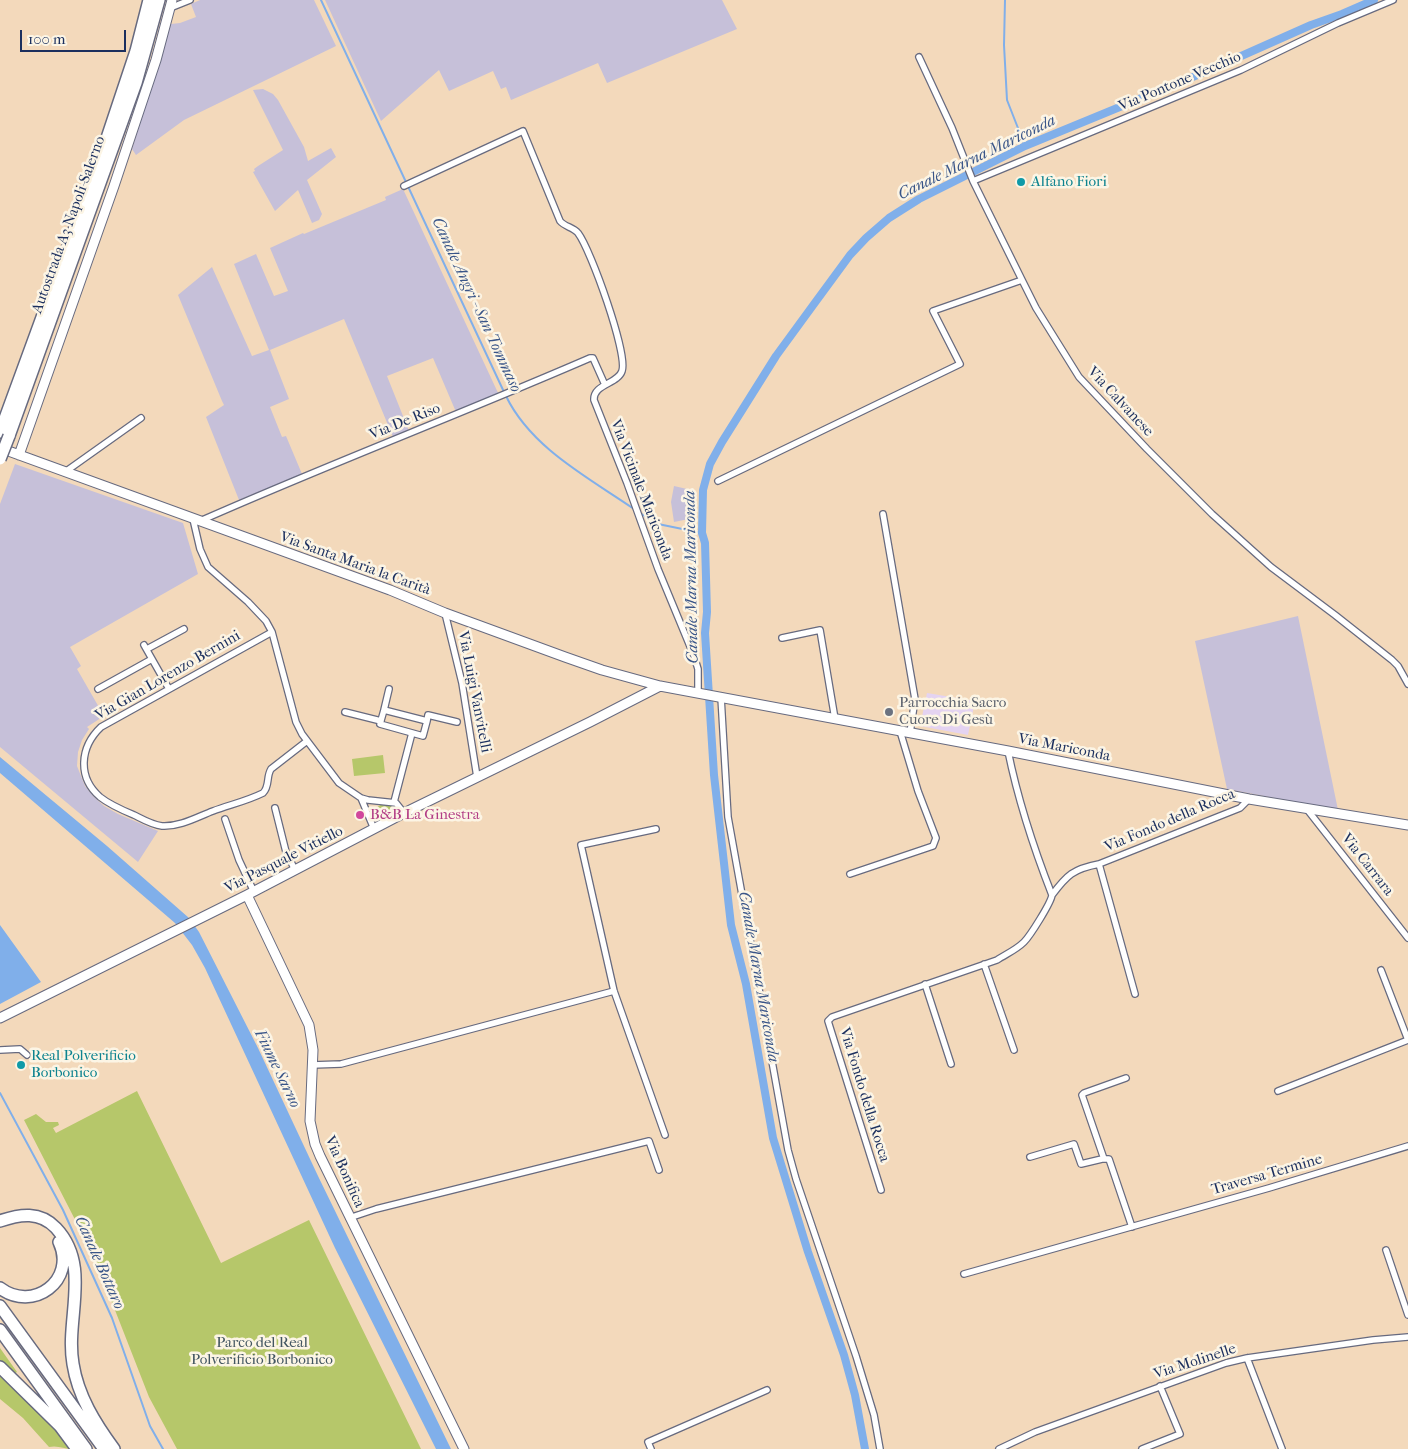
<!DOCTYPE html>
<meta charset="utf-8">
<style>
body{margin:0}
#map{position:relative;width:1408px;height:1449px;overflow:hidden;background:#f3d9bb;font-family:"IM FELL French Canon",serif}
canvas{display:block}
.scale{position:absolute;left:20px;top:30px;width:106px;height:22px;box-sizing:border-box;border:2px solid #1b2f5e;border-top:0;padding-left:6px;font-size:15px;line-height:18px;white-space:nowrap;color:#1b2f5e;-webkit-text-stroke:4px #fcf5e5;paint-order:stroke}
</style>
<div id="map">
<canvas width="1408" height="1449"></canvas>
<div class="scale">100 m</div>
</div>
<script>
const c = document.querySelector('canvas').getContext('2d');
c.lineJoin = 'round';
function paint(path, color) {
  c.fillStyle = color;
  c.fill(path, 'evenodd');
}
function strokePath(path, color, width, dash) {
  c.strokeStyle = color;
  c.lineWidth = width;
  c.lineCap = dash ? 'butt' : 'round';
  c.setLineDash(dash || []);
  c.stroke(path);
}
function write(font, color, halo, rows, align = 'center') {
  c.font = font + ' "IM FELL French Canon",serif';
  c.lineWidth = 5;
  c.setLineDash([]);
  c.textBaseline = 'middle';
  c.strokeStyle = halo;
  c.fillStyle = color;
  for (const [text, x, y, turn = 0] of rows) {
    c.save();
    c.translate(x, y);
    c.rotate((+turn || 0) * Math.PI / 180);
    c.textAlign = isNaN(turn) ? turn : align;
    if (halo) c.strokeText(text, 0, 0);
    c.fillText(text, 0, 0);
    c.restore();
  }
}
paint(new Path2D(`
 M927,693L975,701L968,735L920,726Z`), '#e4d3f1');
paint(new Path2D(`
 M200,0H314L336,46L184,120L136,155L132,149L171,24L180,23L196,17L191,4Z
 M325,0H722L737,29L607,83L598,63L511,100L506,87L501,89L493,71L449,91L439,70L381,121Z
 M263,89L273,94L278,100L304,147L308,161L331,148L336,157L307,180L322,214L319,220L312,223L298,190L275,211L253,172L255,171L254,169L258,166L283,150L253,90Z
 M403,189L499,395L456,412L433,358L387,376L409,431L393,437L344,319L270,350L289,399L270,407L282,437L286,436L302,474L239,500L206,417L224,405L222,401L178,295L212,267L252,356L269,350L234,264L256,254L274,296L288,291L270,248L303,233L304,234L386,200L385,197Z
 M15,464L183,523L198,574L70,647L81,666L77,669L104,716L87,727L89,729L82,740L78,752L77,766L85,786L93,796L104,806L118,814L158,831L138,862L0,747V504Z
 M674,486L687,489L691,514H688L689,519L674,522L671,502Z
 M1298,616L1338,810L1227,789L1195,641Z`), '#c6c0d9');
paint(new Path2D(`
 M383,755L385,773L354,776L352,759Z
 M388,804L392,807L391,812L376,821C373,810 376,804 388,804Z
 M137,1091L221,1263L309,1220L421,1449H177L149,1397L113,1305L88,1245L24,1120L36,1114L46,1122H58L59,1125L53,1128L56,1133Z
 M0,1348L17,1372L14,1374L0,1362Z
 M0,1373L47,1419L72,1449C64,1449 58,1445 49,1447L23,1418L0,1399Z`), '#b6c76a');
paint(new Path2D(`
 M0,757L107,846L189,918L199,932L258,1048L318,1176L451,1449H436L335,1248L205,968L192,945L175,923L0,773Z
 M0,925L41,982L0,1004Z`), '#80afea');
strokePath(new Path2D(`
 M321,0L504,392
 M1005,0L1004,45L1007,100L1025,146
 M506,396C531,448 589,478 634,509
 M640,513L658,524L702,533
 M0,1093L63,1210L112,1318L150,1426L163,1449`), '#80afea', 2);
strokePath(new Path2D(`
 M865,1449L855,1395L844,1355L808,1252L773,1138L746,984L731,925L714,775L705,633L707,612L705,543L702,533L703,490L710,464L722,442L776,356L814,304L850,255L866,238L889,218L919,199L1025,146L1212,69L1311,25L1342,14L1374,0`), '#80afea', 8);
const street = new Path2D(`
 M170,8L190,0
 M919,57L952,128L973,181L1022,280L1036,308L1079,377L1147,449L1212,514L1271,567L1335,615L1392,660L1398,666L1408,684
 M973,181L1241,70L1338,23L1393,0
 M404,186L523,131L560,221C565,227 573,227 578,233C591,250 628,354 622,371C618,384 593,384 594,400L627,483L658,569L694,656L698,669V692
 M65,472L141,418
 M718,481L960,364L933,311L1022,280
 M883,514L915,699L910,733
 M193,519L200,549L208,567L248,602L266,621L272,632L296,722L302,734L339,783L361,798L368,800L396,803L404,813
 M200,521C329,464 461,414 590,358H593L605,385
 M445,613L462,683L477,777
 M272,632L101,727C80,747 77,777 100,797C110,805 122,810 134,815C142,819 152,825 162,826C180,827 197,817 213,811C229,805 247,801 263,793C270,786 266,777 271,769L307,741
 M782,638L820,630L835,719
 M144,645L169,689
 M147,649L184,629
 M98,689L152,659
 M721,697L728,817L788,1150L796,1179L856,1356L874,1415L880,1449
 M384,710L427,721L423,736L380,724Z
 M384,710L389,689
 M345,712L381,721
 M427,721L428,715L457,722
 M361,798L374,829
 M394,802L412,733
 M275,808L286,852L295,870
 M1306,808L1408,938
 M225,819L239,860L254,892
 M656,829L581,845L614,991L665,1135
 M850,874L933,846L936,838L918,791L900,731
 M1052,895C1067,875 1073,869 1099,864
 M984,964L1014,1050
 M925,984L951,1064
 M1135,994L1099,864L1240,808L1249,799
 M0,1050L20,1049L27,1055
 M312,1065L341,1064L614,991
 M1278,1091L1408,1040L1381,970
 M1030,1157L1074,1144L1081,1164L1102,1159H1109L1132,1227
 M1104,1159L1082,1095L1084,1093L1126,1078
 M881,1190L828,1021L832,1017L997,960C1006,954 1016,950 1024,942C1030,936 1051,903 1052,895C1034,849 1018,800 1008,751
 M349,1218L376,1209L649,1141L659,1170
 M1386,1250L1408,1315
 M964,1274L1269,1188L1408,1146
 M1247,1358L1282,1449
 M651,1449L648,1442L767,1390
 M999,1449L1035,1432L1226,1363L1247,1358L1373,1340L1408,1337
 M1142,1449L1180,1434L1160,1386`);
const secondary = new Path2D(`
 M0,448L390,590L445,613L565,657L602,670L660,686L1008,751L1249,799L1408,825
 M19,455L114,186L156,60L172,0
 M247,895L309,1025L313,1050L310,1121L315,1144L320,1156L464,1449
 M0,1018L247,895L404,813L590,722L660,686`);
const highway = new Path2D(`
 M0,432L100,159L136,51L149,0
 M9,436L136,83L159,0
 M0,1221C20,1214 40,1211 56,1228C92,1266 65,1319 73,1364C78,1396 95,1423 114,1449
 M0,1288C33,1313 77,1280 59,1242
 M0,1306L104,1449
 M0,1330L86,1449
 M0,1367L60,1426L77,1449`);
strokePath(street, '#676a7f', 8);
strokePath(secondary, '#676a7f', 11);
strokePath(highway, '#676a7f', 14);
strokePath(street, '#fff', 5.5);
strokePath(secondary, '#fff', 9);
strokePath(highway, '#fff', 11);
const highwayBridge = new Path2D(`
 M0,459L9,436`);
strokePath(highwayBridge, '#676a7f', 14, []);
strokePath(highwayBridge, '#fff', 11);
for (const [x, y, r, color] of [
 [1021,182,5,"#0f9aa8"],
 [889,712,5,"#6b7280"],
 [360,815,5,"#d1479c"],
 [21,1065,5,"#0f9aa8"]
]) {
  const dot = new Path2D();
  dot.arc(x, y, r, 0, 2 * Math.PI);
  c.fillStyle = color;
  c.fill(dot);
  strokePath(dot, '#fcf5e5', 2);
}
write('15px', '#1b2f5e', '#fcf5e5', [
 ["Via Pontone Vecchio",1180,82,-23],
 ["Autostrada A3 Napoli-Salerno",69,225,-70],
 ["Via Calvanese",1120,402,47],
 ["Via De Riso",405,422,-22],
 ["Via Vicinale Mariconda",641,490,69],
 ["Via Santa Maria la Carità",355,564,20],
 ["Via Gian Lorenzo Bernini",168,676,-30],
 ["Via Luigi Vanvitelli",474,692,79],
 ["Via Mariconda",1064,748,11],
 ["Via Fondo della Rocca",1170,821,-23],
 ["Via Pasquale Vitiello",284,860,-27],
 ["Via Carrara",1367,865,52],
 ["Via Fondo della Rocca",864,1095,73],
 ["Via Bonifica",344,1172,66],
 ["Traversa Termine",1267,1175,-16],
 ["Via Molinelle",1195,1362,-18]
]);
write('15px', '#0d838f', '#fcf5e5', [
 ["Alfano Fiori",1031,182],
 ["Real Polverificio",31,1056],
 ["Borbonico",31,1073]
], 'left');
write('15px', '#5b616d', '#fcf5e5', [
 ["Parrocchia Sacro",899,703],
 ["Cuore Di Gesù",899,720]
], 'left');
write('15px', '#b23c85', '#fcf5e5', [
 ["B&B La Ginestra",370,815]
], 'left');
write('15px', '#425561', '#fcf5e5', [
 ["Parco del Real",262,1343],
 ["Polverificio Borbonico",262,1360]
]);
write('italic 16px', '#395588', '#fcf5e5', [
 ["Canale Marna Mariconda",977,158,-26],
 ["Canale Angri - San Tommaso",476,305,65],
 ["Canale Marna Mariconda",692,577,-91],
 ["Canale Marna Mariconda",758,977,80],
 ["Fiume Sarno",277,1069,64],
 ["Canale Bottaro",99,1263,66]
]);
</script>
